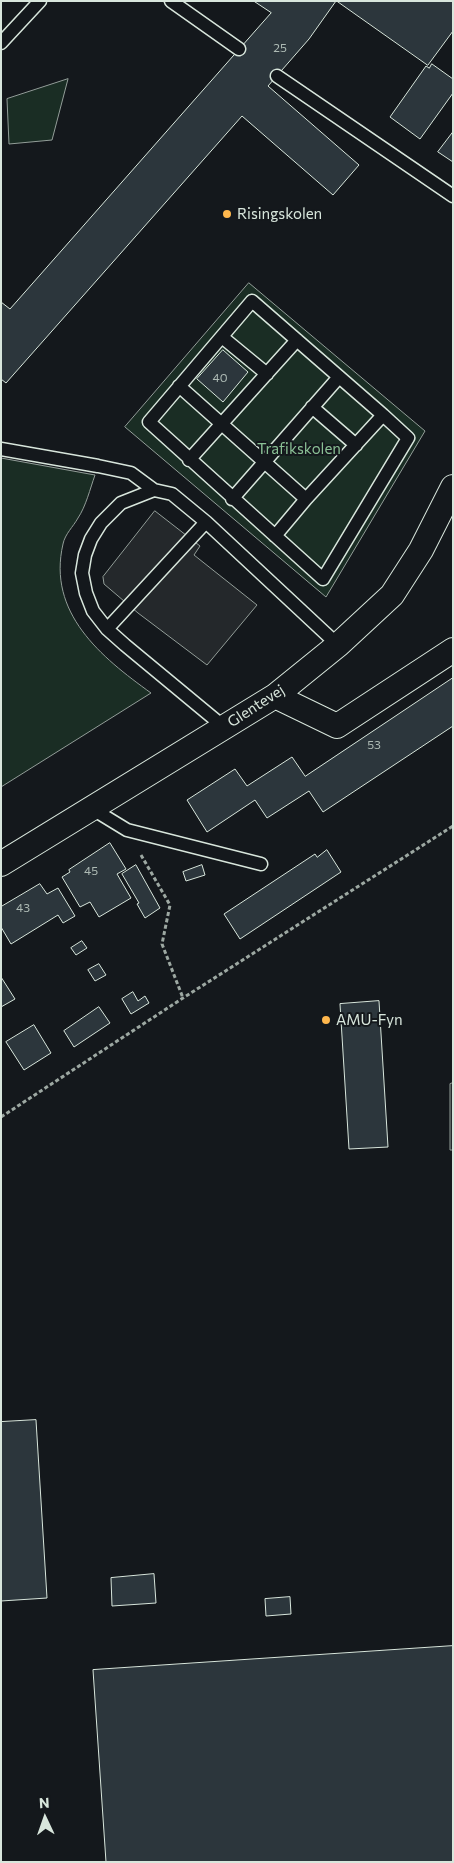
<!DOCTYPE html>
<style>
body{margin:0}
#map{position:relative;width:454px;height:1863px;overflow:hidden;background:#14181c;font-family:Commissioner,sans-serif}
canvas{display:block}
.frame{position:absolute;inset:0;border:2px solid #d8e6dc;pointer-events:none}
.north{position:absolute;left:20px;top:1793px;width:50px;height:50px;-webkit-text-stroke:4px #14181c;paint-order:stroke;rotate:357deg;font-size:14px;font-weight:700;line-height:20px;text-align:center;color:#d8e6dc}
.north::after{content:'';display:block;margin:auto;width:18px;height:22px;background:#d8e6dc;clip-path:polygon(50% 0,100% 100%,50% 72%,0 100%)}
</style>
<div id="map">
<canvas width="454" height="1863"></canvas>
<div class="frame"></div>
<div class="north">N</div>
</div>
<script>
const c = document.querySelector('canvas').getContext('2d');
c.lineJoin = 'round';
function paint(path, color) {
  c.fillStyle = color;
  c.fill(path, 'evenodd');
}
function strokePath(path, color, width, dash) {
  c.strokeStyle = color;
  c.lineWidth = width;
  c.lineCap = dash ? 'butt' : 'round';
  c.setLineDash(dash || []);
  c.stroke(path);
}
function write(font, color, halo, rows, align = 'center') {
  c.font = font + ' Commissioner,sans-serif';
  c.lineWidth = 4;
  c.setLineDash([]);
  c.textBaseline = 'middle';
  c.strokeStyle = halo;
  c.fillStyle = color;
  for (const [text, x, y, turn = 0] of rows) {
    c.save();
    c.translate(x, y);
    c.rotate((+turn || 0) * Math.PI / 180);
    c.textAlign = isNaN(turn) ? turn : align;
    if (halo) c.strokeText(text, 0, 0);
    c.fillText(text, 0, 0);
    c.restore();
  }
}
const green = new Path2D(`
 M68,79L52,140L9,144L7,99Z
 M249,283L425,431L326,597L125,427Z
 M1,458L95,475C90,489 86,506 78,518C73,527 65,534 63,544C47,613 101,657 151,693L1,787Z`);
paint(green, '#1a2d24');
strokePath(green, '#939e99', 1);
const parking = new Path2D(`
 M155,511L200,546L194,555L257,605L207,665L138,613L104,584L103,577Z
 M453,1083V1150H450V1084Z`);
paint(parking, '#24282b');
strokePath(parking, '#939e99', 1);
const building = new Path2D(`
 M254,1H336L309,39L268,86L359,165L333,195L242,116L6,383L1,379V302L10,309L271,13Z
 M337,1H453V31L428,65Z
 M432,64L453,79V93L420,139L390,117L426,66L429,68Z
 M453,132V162L438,152Z
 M223,350L248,372L223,402L197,379Z
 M453,678V726L323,812L309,791L267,818L255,800L207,832L187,800L235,769L247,786L292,757L305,776Z
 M110,843L126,869L117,874L131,898L99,917L90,902L80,907L62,877L70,872L69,870Z
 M327,850L341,872L240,939L224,914L315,854L317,857Z
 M136,865L160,908L145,918L137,904L139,903L122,874Z
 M202,865L205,875L186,881L183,872Z
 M40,884L47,894L58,888L75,916L63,923L58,915L11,944L1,927V907Z
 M82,941L87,948L76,955L71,948Z
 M99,964L106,975L95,981L88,970Z
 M1,977L15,999L1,1007Z
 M133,992L138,1001L145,996L149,1003L131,1014L122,999Z
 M379,1001L388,1147L349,1149L340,1004Z
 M99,1007L110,1023L74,1047L64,1031Z
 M34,1025L51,1053L24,1070L6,1042Z
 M36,1420L47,1598L1,1601V1422Z
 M154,1574L156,1603L112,1606L111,1578Z
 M290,1597L291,1614L266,1616L265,1599Z
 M453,1646V1862H106L93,1670Z`);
paint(building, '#2c363c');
strokePath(building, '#d8e6dc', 1);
const lane = new Path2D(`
 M171,1L239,49
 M1,43L40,1
 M277,76L453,196
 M222,337L267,374
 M179,386L306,499L383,415L252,301L149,422L323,579L408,438L383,415
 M312,407L356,445
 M1,449L98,466L131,473L154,490
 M189,460L297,340
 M232,499L339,377
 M275,536L306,499
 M107,629L206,522
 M224,727L125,645L107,629L93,611L86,593L82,573L85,555L91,539L101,523L121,503L154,490L172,494L206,522L338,645
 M91,808L127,830L261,864`);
const street = new Path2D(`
 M275,696L337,726L453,650
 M1,864L275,696L338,645L392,595L421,550L453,487`);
strokePath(lane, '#d8e6dc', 15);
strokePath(street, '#d8e6dc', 26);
strokePath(new Path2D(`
 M141,855L170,905L162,944L183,998
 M1,1117L183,998L453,826`), '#9da8a2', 3, [4, 2.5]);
strokePath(lane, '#14181c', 12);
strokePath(street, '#14181c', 24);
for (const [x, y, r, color] of [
 [227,214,5,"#ffb74d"],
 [326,1020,5,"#ffb74d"]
]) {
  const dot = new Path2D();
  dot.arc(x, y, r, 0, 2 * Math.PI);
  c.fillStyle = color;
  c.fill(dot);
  strokePath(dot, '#14181c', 2);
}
write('12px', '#adbab4', null, [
 ["25",280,48],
 ["40",220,378],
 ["53",374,745],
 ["45",91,871],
 ["43",23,908]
]);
write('15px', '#d8e6dc', '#14181c', [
 ["Risingskolen",237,214],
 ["AMU-Fyn",336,1020]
], 'left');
write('15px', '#8ac095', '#14181c', [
 ["Trafikskolen",299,449]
]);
write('15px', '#d8e6dc', '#14181c', [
 ["Glentevej",256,706,-33]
]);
</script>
